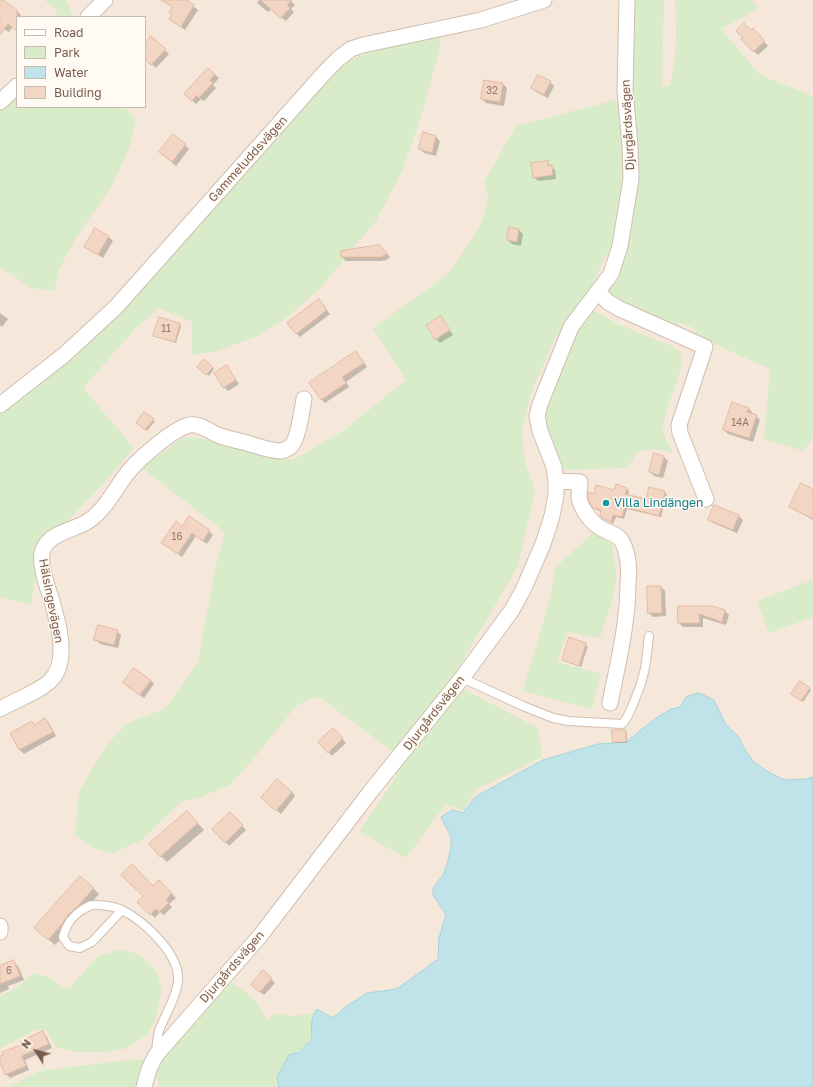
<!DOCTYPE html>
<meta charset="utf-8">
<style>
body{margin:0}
#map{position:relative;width:813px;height:1087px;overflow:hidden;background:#fdf6ec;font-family:"Golos Text",sans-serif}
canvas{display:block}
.legend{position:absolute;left:16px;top:16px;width:130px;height:92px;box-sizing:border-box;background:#fffaf3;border:1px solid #cabbb1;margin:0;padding:5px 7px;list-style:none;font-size:12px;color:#7a5c4d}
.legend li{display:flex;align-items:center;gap:8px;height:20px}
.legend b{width:20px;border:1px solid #cabbb1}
.north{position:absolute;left:16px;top:1031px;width:40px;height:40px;-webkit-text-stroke:3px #fffaf3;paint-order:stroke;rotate:306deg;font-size:11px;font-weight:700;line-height:16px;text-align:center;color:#7a5c4d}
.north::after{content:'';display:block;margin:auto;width:14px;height:18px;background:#7a5c4d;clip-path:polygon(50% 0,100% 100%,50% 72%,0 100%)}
</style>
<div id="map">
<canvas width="813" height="1087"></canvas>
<ul class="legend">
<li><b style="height:5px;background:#fff"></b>Road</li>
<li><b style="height:11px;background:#d8ecc9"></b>Park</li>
<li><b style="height:11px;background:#bfe3e8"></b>Water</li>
<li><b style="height:11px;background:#f3d5c3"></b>Building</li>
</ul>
<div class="north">N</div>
</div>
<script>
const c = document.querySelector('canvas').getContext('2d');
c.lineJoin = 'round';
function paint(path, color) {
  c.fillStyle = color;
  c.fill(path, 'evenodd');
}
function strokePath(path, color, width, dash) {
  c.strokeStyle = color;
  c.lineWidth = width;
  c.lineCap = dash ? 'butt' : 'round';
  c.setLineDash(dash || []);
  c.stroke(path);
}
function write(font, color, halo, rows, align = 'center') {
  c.font = font + ' "Golos Text",sans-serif';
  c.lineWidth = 3;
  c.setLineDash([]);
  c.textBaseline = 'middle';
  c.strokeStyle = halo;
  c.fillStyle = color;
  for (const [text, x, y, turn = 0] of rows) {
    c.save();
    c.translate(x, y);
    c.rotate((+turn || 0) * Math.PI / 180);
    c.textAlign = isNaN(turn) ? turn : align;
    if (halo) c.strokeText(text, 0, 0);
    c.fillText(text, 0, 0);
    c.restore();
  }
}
paint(new Path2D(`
 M0,0H813V777L805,779L785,780L770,773L755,763L745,750L738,736L726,725L714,700L686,697L680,707L671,709L656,718L626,742L598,744L543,760L474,798L463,813L451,837V847L447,865L443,875L433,888V896L446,915L439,938L438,959L397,989L367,993L347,1006L333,1018L317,1009L314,1011L312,1022L279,1087H0ZM17,17H145V107H17Z`), '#f5e8da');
paint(new Path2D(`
 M44,0H66L73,17H57L56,8Z
 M635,0H664L662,87L670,85C678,58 676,28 675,0H752L758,8L721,29L760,75L813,96V438L803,451L764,439L770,369L694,335L696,329L679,322L677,328L615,303L603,291L636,168L633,92L634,21Z
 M441,35L440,48L421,117L402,171L376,221L319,289L283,321L253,338L217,351L192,355V322L159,308L134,330L83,388L134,448L100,487L41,549L31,604L1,598L0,597V411L21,397L342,63L370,52Z
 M17,94V107H124L136,119L130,145L114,182L74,241L59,270L54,291L32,288L0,267V111Z
 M619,99L622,142L627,167L613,242L589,290L555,339L532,390L522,429L525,463L535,490L518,566L450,682L538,728L542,757L476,790L463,810L445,805L406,858L359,832L396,777L395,753L318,696L296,706L254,758L230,785L198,798L181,802L142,840L111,854L92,847L75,835L79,791L107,745L127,723L165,709L198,662L215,569L225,532L142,468L184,437L199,438L293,460L346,429L406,380L373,328L447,275L468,245L483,220L488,197L484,182L516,126Z
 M593,310L617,324L672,346L680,352L681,357V366L678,379L668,405L662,429L672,453C659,449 650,448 637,452L632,461L625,468L562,470L543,422L544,409L575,330Z
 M594,532L612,545C614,556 616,568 616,579C615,599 605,619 600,638L568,632L557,662L601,674L592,709L523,691L549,603L555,568Z
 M813,580V617L769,633L757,601Z
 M119,950L132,952L142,957L156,971L162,987L155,1022L147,1035L124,1049L105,1052H76L58,1048L53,1042L46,1030H36L0,1048V995L11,991L35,973L48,977L64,988H70L86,969L99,956Z
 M230,983L244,990L257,1003L267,1021L274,1013L290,1016L314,1014C309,1037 315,1046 289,1055L279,1087H157L159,1082L153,1074L161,1061Z
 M135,1059L144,1060L136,1087H0L8,1086L19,1082L39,1071Z`), '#d8ecc9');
const water = new Path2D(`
 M699,693L714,700L726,725L738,736L745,750L755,763L770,773L785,780L805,779L813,777V1087H279L277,1077L289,1055L299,1052L311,1040C312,1031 310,1016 317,1009L333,1018L347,1006L367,993L397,989L438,959L439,938L446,915L433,895V888L443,875L447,865L451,847V837L441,817L452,810L463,813L474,798L482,793L543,760L598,744L626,742L656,718L671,709L680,707L686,697Z`);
paint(water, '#bfe3e8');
strokePath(water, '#a5d3da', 1);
paint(new Path2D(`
 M170,0H185L198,10L185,30L170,19L173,15V8L168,3Z
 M259,0H290L295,5L291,9L294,12L286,21L271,9L268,12L257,3Z
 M0,7L17,11L21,15L19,17H17V20L9,32L0,27Z
 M753,30L768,46L758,55L742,39Z
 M145,45L165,50L169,54L156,68L145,58Z
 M208,69L219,78L213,85L216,88L204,101L201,99L196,104L186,94Z
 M550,82L554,86L548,98L536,92L532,88Z
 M503,84L507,88L504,106L486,103L482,99Z
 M173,135L189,149L176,166L160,152Z
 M436,137L440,141L436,156L424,153L420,149Z
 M547,162L555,170L556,179L538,181L534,177Z
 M96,229L109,237L113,241L103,258L90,250L86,247Z
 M510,229L519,230L523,234L521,246L512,244L508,240Z
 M384,250L390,257L386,260L382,261H346L342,257Z
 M322,304L330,314L300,337L296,333Z
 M0,313L8,319L2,327L0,325Z
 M441,317L453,335L440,343L436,339Z
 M180,324L181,326L176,343L156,337L154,335Z
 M359,356L367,367L346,382L349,387L325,403L321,399Z
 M204,360L214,369L209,376L199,367Z
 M226,366L239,384L228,391L224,387Z
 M748,408L752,412L751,414L756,416L760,420L753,442L728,434L724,430Z
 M153,420L155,421L147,431L139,424Z
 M664,457L668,461L663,478L654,476L650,472Z
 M627,489L629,491L628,496L647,501L664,492L667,494L661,517L627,509L624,519L616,517L613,524L603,518L602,512L597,510L594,507L595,495Z
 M813,490V520L795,510L791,507Z
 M739,516L743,520L737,533L713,523L709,519Z
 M183,527L209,531L213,535L207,544L196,536L182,557L163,543Z
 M661,587L665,591L666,616L653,617L649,613Z
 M712,607L725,611L729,615L726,625L703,618V627H683L679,623Z
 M117,631L121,635L118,648L100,644L96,640Z
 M569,639L588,646L581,667L563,660Z
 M150,680L154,684L144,698L128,687Z
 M809,688L811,690L803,702L794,696Z
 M45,719L49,723L56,736L24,754L20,750L11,734L32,723L34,725Z
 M333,729L346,743L332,756L319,742Z
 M625,731L627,733V743H615L614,742Z
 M292,792L295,796L281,814L266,802Z
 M230,813L246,830L229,846L213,829Z
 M193,818L204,830L167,862L161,856Z
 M159,881L176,898L169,904L172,907L164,915L160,912L155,918L139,902Z
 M93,888L99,894L83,913L74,921L68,931L55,945L42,934Z
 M14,962L18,966L24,980L8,986L9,989L0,993V967Z
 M264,972L275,983L264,995L256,989Z
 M43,1033L47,1037L52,1048L25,1060L29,1070L10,1078L6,1074L0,1058Z`), '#0003');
const building = new Path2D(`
 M0,0H3L17,10V31L8,24L0,35Z
 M161,0H187L194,5L181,27L169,19L172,14L169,12L172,7Z
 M261,0H292L287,5L290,8L281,18Z
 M744,23L751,30L753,28L765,41L753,52L741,39L743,38L736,31Z
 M151,36L166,49L151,65L145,59V44Z
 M208,68L215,74L210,80L213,83L199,98L197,95L192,101L184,94Z
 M538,75L551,81L544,95L531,88Z
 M484,80L503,83L500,102L481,99Z
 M423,132L436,136L432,153L419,149Z
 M173,134L186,144L172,162L159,152Z
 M548,161V166L552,165L553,175L533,178L531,163Z
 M509,227L519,229L517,242L507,240Z
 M95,228L109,236L98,255L84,247Z
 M380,245L387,253L382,257H341V251Z
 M319,299L327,310L296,334L287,323Z
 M441,316L450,330L435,340L426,325Z
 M159,317L180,323L175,342L153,336Z
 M356,351L364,363L342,377L346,383L321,400L309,383Z
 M204,359L213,367L206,375L197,367Z
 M227,365L236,380L223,388L214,373Z
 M732,402L749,408L747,412L757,415L749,438L723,430Z
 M144,412L154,419L145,430L136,423Z
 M654,453L664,456L659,475L649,472Z
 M801,483L813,489V519L789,507Z
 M616,484L627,488L625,494L646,499L649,487L665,491L659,516L625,507L622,517L613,515L611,522L604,519L600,516L601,510L593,508L591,505L588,498V492L594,494L596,485L614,490Z
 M714,505L739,515L733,530L708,520Z
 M189,516L210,530L203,541L192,533L178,554L161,543L176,521L182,526Z
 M647,586H661L662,613H648Z
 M678,606H712L725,610L722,622L699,614L700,623H678Z
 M98,625L118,630L114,645L94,640Z
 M569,637L586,643L579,666L562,660Z
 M134,668L151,680L140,695L123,683Z
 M800,681L810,688L801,701L791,694Z
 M45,718L53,732L19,750L10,733L32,721L34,725Z
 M333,728L343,738L328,753L318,742Z
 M612,730H626V742H613Z
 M277,779L292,792L276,811L261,798Z
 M187,811L198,823L160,857L149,844Z
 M230,812L243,825L225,843L212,829Z
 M132,864L153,886L159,880L172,893L166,900L169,903L159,912L156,909L150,915L137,902L143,896L121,875Z
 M80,876L94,888L77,907L68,915L62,924L48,940L34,928Z
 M14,960L20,976L0,984V966Z
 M263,970L272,978L260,992L251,985Z
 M43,1031L49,1044L22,1056L26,1066L5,1075L0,1063V1056L3,1055L2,1052L21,1045L20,1042Z`);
paint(building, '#f3d5c3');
strokePath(building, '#e6bba3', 1);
const lane = new Path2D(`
 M462,678L523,706L553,718L568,721L622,724C628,720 641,685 643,676C647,664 647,649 649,636
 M122,910L92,942L80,948L69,946L63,937C66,925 71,917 82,910C84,909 87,907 89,906C96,903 116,907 122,910C144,921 176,951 178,976C179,994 165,1014 159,1031C157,1037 157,1045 156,1052`);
const street = new Path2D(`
 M88,17L105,0
 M0,102L17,86
 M598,292L608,302L620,309L705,347L679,425L680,433L706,499
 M0,405L64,355L116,307L325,72L338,59L351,49L363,45L481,20L544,0
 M556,481L580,482C580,486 579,492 579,497C580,507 590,521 599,527C613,536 621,532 626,552C629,562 629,572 628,582C628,623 618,663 610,703
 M0,709C15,700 37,693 50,681C71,662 57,618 50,595C46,583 40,566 42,553C46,534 70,531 85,523C105,512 115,488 129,471C140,458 173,429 189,425C200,423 210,432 220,436C227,438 235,440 243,442C255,445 269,451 281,451C284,450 288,449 290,447C298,441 302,410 304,399
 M0,926V932
 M144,1087L149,1069L156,1055L260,936L371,791L462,678L512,610L523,590L543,544L552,516L556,495V481L554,467L540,431L537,416L540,404L571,327L611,274L620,246L631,179L630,145L625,91L627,0`);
strokePath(lane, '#d1beb0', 10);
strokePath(street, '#d1beb0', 17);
strokePath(lane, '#fff', 8);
strokePath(street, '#fff', 15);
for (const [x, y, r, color] of [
 [606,503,4,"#0f9aa8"]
]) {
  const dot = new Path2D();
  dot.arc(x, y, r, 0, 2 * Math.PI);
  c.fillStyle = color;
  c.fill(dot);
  strokePath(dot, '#fffaf3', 1.5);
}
write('10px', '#987a6a', null, [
 ["32",492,91],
 ["11",166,329],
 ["14A",740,423],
 ["16",177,537],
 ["6",9,971]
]);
write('12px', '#7a5c4d', '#fffaf3', [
 ["Djurgårdsvägen",628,125,-93],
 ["Gammeluddsvägen",248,159,-48],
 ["Hälsingevägen",51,601,79],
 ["Djurgårdsvägen",434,713,-52],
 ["Djurgårdsvägen",232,967,-49]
]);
write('12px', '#0d838f', '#fffaf3', [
 ["Villa Lindängen",614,503]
], 'left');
</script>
